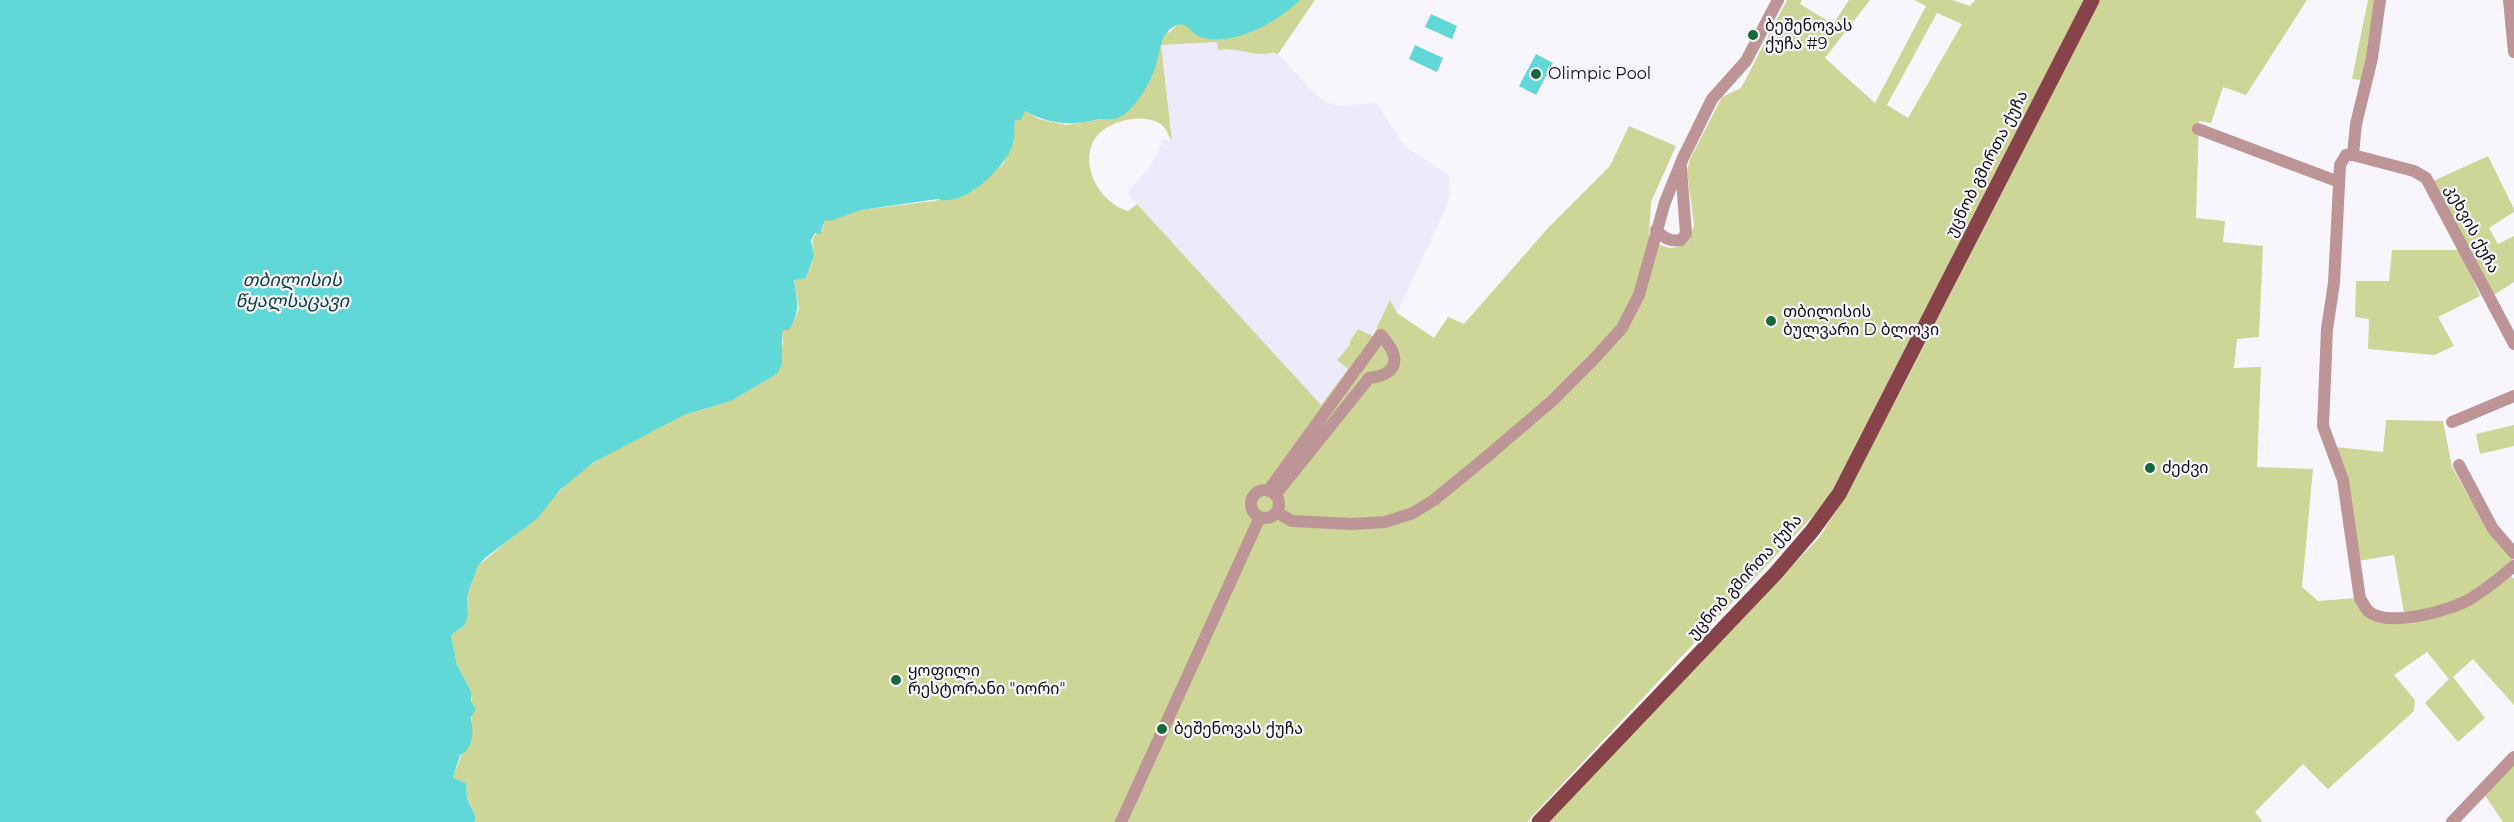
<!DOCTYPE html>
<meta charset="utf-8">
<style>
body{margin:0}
canvas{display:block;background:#f9f5fc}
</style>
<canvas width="2514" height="822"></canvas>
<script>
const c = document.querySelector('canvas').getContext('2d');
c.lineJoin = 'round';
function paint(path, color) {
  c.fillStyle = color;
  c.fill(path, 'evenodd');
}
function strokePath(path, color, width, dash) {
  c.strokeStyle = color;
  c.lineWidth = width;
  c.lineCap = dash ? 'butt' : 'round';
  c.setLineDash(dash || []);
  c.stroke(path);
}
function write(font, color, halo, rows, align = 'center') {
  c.font = font + ' Montserrat,"Noto Sans Georgian",sans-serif';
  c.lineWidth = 4.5;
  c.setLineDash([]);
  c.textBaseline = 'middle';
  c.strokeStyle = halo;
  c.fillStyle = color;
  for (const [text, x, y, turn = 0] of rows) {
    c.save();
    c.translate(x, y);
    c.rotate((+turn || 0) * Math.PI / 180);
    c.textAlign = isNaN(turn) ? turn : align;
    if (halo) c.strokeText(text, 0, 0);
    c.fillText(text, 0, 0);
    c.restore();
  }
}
paint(new Path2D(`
 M1217,42L1218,50L1236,49L1263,54L1270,52L1278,54L1320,99L1336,106L1377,103L1403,145L1449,175L1450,192L1448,203L1397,313L1390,301L1373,336L1359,329L1350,345L1349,369L1321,406L1127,193L1148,169L1147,168L1153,162L1164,139L1172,141L1161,45Z`), '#eeeafc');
paint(new Path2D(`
 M1300,0H1315L1278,54C1271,51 1270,54 1263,54C1248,54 1234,47 1218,50L1217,42L1161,45L1172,141C1169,137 1166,128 1162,125C1144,111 1105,121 1094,140C1079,166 1101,204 1128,211L1137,204L1321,405L1348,369L1337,360L1350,345V341L1358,329L1373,336L1390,300L1397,313L1434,338L1448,317L1464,324L1548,228L1610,166L1629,126L1676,146L1651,202L1649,236L1660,245L1670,248L1679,247L1689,241L1694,225L1687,171L1690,159L1722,97L1741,88L1787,0H1802L1800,4L1833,24L1849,0H1870L1825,58L1875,103L1926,6L1914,0H1952L1970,6L1975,0H2084L1826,502L1527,822H474L476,818L467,798L466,783L453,778L472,726V693L457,665L451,635L465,625L468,615L467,596L478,566L522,529L577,474L607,454L684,415L731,401L777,374L783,343L782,334L784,330L793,323L799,309L794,279L806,278C808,271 812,266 813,259C815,246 807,237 822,230L825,220L861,210L934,201L973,191L1003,164L1013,142L1015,120L1025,111L1039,119L1066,125L1121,116L1133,106L1154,70L1161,43L1167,31L1169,33L1181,21L1239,36L1270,21ZM1937,13L1962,24L1908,118L1887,105Z
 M2099,0H2307L2246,95L2223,87L2211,123L2199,121L2196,218L2225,221L2223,242L2263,246L2259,337L2237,339L2234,368L2261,367L2257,467L2313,469L2302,587L2318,601L2356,598L2364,614L2436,616L2510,575L2514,579V705L2473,659L2453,677L2485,718L2458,742L2425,703L2449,679L2427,652L2394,675L2415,700L2414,711L2328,789L2303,764L2255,812L2263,822H1547L1623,739L1819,538L1846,495L1909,375Z
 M2368,0H2375L2369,46L2361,80L2352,79Z
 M2488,156L2514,209V212L2489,228L2498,244L2514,236V282L2492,296L2431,182Z
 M2392,250H2460L2480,296L2438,317L2454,346L2434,355L2368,349L2369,319L2355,317L2356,281H2389Z
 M2386,420L2443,421L2452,467L2488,530L2514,560L2500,572L2452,604L2404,613L2394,555L2358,561L2336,447L2383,452Z
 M2514,425V446L2480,454L2476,434Z
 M2514,762V822H2503L2484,794Z`), '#cdd696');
paint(new Path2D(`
 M0,0H1300C1276,23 1234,47 1200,37C1192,34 1187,21 1177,25C1158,33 1161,54 1154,71C1148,86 1136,107 1122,116C1114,121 1104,118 1095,120C1070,126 1048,124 1025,111L1021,120H1015C1014,128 1015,136 1013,144C1006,167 964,208 938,199L861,210L830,221L825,220L820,234L815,233L811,240L814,256L806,278L794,280C797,299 801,312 789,330H784L782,334V364L777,374L731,401L684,415L594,462L560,490L538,518L485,558L478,566L467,596L468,615L465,625L451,635L457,665L472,693L471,701L476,709L471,717C473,731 475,747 460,755L453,778L466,783L467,798L476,818L474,822H0Z
 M1431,14L1457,26L1452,39L1425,27Z
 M1415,45L1443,58L1437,72L1409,59Z
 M1536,54L1553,63L1536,95L1519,86Z`), '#61d8d8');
strokePath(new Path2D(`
 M2509,0L2514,52
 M2198,129L2339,182
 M2353,155L2356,124L2372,58L2380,0
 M1656,230C1664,238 1670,242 1681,240L1686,234L1681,168
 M2514,344L2426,178L2414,171L2353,155H2346L2340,165L2334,283L2327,329L2323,426L2343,480L2360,599C2363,602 2365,608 2368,611C2387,628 2450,611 2470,599C2485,590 2500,578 2514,566
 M2452,422L2514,396
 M2459,465L2493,529L2514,553
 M1251 504a14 14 0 1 1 28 0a14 14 0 1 1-28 0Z
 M1268,491L1381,335C1400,356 1401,374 1369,378L1275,495
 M1276,512L1292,521L1352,524L1385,522L1413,513L1434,500L1484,459L1552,401L1594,359L1622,328L1639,295L1665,202L1683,158L1712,99L1746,61L1778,0
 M1121,822L1260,517
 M2452,822L2514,757`), '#bd9597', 12);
strokePath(new Path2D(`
 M1539,822L1775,574L1812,531L1839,494L2092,0`), '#86444a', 15);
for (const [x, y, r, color] of [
 [1753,35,6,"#16693a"],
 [1536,74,6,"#16693a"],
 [1771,321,6,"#16693a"],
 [2150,468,6,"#16693a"],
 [896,680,6,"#16693a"],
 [1162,729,6,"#16693a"]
]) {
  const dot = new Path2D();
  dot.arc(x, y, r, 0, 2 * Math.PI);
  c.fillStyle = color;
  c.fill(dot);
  strokePath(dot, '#f9f5fc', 2);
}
write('16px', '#0c0b0d', '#f9f5fc', [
 ["ბეშენოვას",1765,26],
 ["ქუჩა #9",1765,44],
 ["Olimpic Pool",1548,74],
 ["თბილისის",1783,312],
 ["ბულვარი D ბლოკი",1783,330],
 ["ძეძვი",2162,468],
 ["ყოფილი",908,671],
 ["რესტორანი \"იორი\"",908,689],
 ["ბეშენოვას ქუჩა",1174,729]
], 'left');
write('16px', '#0c0b0d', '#f9f5fc', [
 ["უცნობ გმირთა ქუჩა",1987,164,-63],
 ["კეხვის ქუჩა",2472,229,62],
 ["უცნობ გმირთა ქუჩა",1745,577,-48]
]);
write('italic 18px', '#074040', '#f9f5fc', [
 ["თბილისის",292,281],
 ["წყალსაცავი",292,302]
]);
</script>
